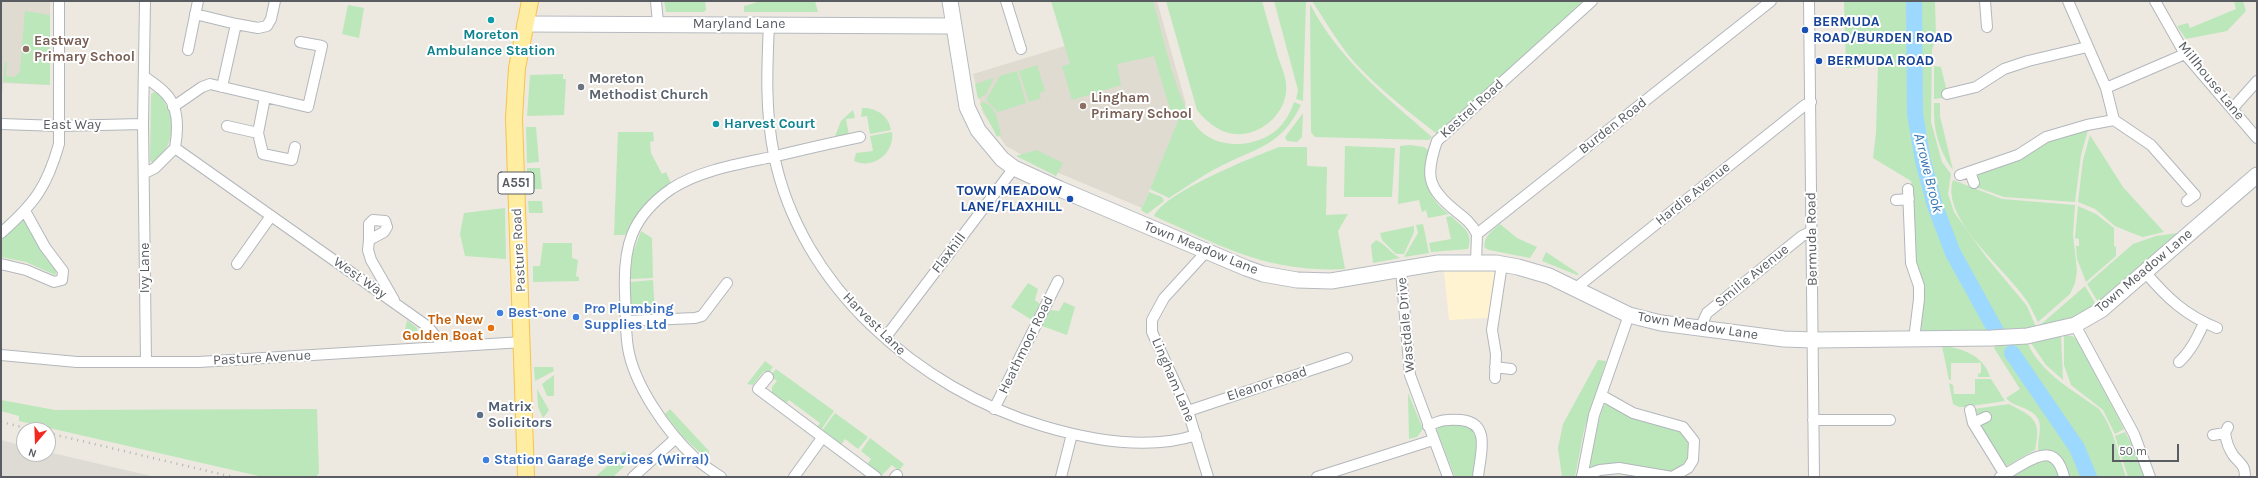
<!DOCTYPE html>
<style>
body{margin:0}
#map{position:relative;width:2258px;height:478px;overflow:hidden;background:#ede9e0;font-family:Karla,sans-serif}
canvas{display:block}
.frame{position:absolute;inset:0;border:2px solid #595d62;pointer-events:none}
.north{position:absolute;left:16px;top:422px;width:40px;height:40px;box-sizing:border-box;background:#fff;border:1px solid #bdbec0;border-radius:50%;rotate:199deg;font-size:11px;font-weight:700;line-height:16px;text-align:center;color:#595d62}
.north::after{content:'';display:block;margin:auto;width:14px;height:18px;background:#f32920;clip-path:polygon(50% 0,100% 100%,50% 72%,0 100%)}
.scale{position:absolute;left:2112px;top:444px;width:67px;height:18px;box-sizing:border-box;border:2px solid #595d62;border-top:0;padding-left:5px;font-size:12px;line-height:14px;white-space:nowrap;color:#595d62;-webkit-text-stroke:3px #fff;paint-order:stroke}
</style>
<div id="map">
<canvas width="2258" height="478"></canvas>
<div class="frame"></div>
<div class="north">N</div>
<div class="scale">50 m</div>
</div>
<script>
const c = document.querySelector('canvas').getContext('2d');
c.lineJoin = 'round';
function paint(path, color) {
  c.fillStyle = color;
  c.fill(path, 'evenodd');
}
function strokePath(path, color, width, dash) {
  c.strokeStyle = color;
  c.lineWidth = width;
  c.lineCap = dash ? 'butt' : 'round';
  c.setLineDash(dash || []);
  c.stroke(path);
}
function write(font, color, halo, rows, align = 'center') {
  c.font = font + ' Karla,sans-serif';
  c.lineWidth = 4;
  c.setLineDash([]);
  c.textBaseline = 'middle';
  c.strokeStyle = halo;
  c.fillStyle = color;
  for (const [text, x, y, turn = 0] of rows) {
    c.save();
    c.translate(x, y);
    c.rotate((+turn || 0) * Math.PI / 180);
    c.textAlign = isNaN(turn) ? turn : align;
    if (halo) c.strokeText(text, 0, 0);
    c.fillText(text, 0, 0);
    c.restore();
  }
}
paint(new Path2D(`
 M1456,268L1490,269L1497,274L1488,318L1449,320L1444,271Z`), '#fff3d2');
paint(new Path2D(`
 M1,440L24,446V454H48V452L151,476L1,477Z`), '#dddbd4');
paint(new Path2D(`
 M1,1H50V85L3,83L1,107Z
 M1051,1H1157L1186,104L1142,208L1042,166L1006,146L983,113L973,74L1065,46Z`), '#dfdbd0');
paint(new Path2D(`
 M664,1H705L706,10L704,12H666Z
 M761,1H815L818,12H744V6Z
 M1051,1H1153C1163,35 1176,101 1197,127C1209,143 1234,147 1252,142C1274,137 1287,123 1294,102L1301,105C1281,146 1258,147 1221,166C1203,175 1186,187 1169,198L1150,189L1180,116L1173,119L1154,56L1117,64L1121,85L1072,100L1062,66L1070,64Z
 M1166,1H1262C1267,20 1273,38 1278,57C1281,65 1285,75 1286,83C1289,109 1267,131 1243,134C1224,136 1208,124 1197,110Z
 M1274,1H1306L1303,101L1296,99L1298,90Z
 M1312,1H1586L1437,134C1409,112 1380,90 1356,64C1339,45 1326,22 1312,1Z
 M1844,1H1935L1936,39L1932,49L1931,122L1942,162L1951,174L1948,194L1954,212L1987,258L2027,306L2036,327L1996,331H1920L1914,258V204L1911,181L1873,158L1876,133L1878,66L1846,68Z
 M2234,1H2243L2246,11L2227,31L2186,39L2177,26L2188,23L2190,28L2236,9Z
 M1310,4C1340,61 1385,96 1432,137L1429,140L1315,137L1311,132Z
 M348,5L364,8L359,38L342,34Z
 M25,11L50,15V85L3,82L5,62L7,63L6,76L15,77L20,71Z
 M1037,65L1045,91L1039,93L1041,98L1029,102L1019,71Z
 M1934,66L1941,67L1946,88L1942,91V98L1934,99Z
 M1017,71L1026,103L998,112L986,100L1000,76Z
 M563,74V79H566L564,115L527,116L530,75Z
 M994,78L986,94L978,99L975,84Z
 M154,92C161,94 163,99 166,105C177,125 171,144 159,161L153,163L150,161L151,94Z
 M983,102C997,107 998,122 1001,135L997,137L980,104Z
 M1934,103H1940V116L1953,170C1938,150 1933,128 1934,103Z
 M862,108C876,107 889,116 891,130L870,134L867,116L861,117Z
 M853,110L855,118L846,119L849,135L834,139L841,121Z
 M1303,113L1302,137L1297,142L1287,141L1285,137Z
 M526,127H536L539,162L527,163Z
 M2088,130L2081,155L2075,202L2004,197L1973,186L1978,182V174L2056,137Z
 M618,132H653L654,141L650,142L651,153L662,174L666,172L671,183L648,201L625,235H614Z
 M892,132C895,153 873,170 854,161L856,153L873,151L870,136Z
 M2090,135L2123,187L2164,232L2143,237L2132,233L2115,226L2095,209L2078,202L2083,160Z
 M1410,145L1424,147L1429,151C1421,176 1427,198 1449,214L1428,218L1426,210L1422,212L1419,200L1398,204L1400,146Z
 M1345,146L1395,148L1392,197H1344Z
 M1279,147H1307V166L1327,167L1326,215L1348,214L1338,231L1345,269C1268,273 1221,246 1154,216C1165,192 1253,157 1279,147Z
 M1036,150L1063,163L1056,176L1016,156Z
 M527,168H540L542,189H528Z
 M1953,180L2002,199L2075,205L2073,234L2077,271L2075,283L2070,294L2038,322C2034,315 2031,307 2027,301C2007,270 1940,219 1953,180Z
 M1149,192L1162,197L1164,201L1147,214L1141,210Z
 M528,201H542L543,213H529Z
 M2078,206L2096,214L2114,228V246L2116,247V256L2086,282L2077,259L2076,246H2079V239L2075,238Z
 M505,208L506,259L465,256L460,234L464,213Z
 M1451,216C1462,227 1474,232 1468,249L1431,252L1429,243L1451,239L1446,217Z
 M23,220L26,221L47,259L58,269L55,275L26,262L1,257V239Z
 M1423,224L1429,253L1404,257L1418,233L1416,225Z
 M1500,224L1517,238L1537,247L1530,258L1489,250L1485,248C1482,238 1493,230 1500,224Z
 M1414,226V232L1404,254H1396L1382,240L1380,233Z
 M641,231L652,238L653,278L630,279L632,256Z
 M2178,233L2179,235L2098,302L2087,284L2133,244L2156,236Z
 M1376,240C1387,245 1390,253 1400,258L1373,263L1371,245Z
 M543,243H572V258L578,260L576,276L579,277V281L533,282V266H540Z
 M1546,252L1579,274L1577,275L1542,261Z
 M653,280L655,314C627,316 631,305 630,282Z
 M1028,283L1038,289L1035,300L1040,304L1032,320L1011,307Z
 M2085,286L2095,303V307L2064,322L2039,326Z
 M1064,302L1075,307L1067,335L1042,326L1050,310L1059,311Z
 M407,320L417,328L418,336L414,340L403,341Z
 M2064,335L2072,336L2078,340L2124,429L2115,434L2103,410L2071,385L2064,365Z
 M2061,336L2063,380L2046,365L2031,343Z
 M2028,344C2041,373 2074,391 2099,409C2114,429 2118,454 2126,477H2068L2063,462L2039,452C2036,443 2042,431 2039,421C2034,407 2014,408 2006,398L2020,389L1994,348L1996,345Z
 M1942,346C1963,348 1984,356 1990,377H1978V374L1981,373V363H1951V380H1949Z
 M1598,360L1606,361L1584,430L1575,477H1562L1558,448L1563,424Z
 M765,361L773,367L768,374L764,371L753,385L747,384Z
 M534,367H553L554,371L535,381Z
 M776,369L834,411L820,431L816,428L820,423L789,400L785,405L772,396V387L777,381L770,376Z
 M554,375V396H547L542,384Z
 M1975,379H1991L2005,401L1965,407H1959L1953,404L1949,383L1953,385L1954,394H1975Z
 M537,389L549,410L543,418L538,407Z
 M1408,393L1423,429L1417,437L1409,439Z
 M1,400L55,410L317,409L319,473L316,477H263L19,421V416L1,411Z
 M1606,403L1630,417L1680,430L1690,442V458L1685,465L1672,473L1591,468C1587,455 1599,421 1603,407Z
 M2009,404C2033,417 2042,419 2035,450L2005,467L1982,430V425L1989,419L1988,412L1978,414L1974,409Z
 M670,409L709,451L708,460L682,436L665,414Z
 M835,413L868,437L858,449L845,439L840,446L821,432Z
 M1446,423L1470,425L1478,439L1474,477H1455L1437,431L1438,427Z
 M2125,432L2140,459L2146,477H2128L2115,436Z
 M870,438L904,464L899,471L892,465L881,476L866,466L871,459L861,451Z
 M624,451L632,459L613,477H595Z
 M2046,459L2053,462L2059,477H2011L2038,462Z`), '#bbe7ba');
strokePath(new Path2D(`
 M1914,1L1915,114L1923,161L1935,206L1953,253L1996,331
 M2012,353L2077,448L2089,477`), '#9dd8ff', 16);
const street = new Path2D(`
 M145,1L143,124L146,362
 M656,1L658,23
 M1006,1L1021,49
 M1809,1L1814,477
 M1985,1L1987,27
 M2068,1L2106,88L2185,54
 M2155,1L2185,54L2257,138
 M195,14L236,24
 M769,24C767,68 765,111 774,155C800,286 919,389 1043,426C1090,440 1148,451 1196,435
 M188,50L198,1
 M144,76C151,82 160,87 166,94C179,107 178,131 175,148L155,168L145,173
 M222,87L236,24L258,28L267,26L271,19L275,1
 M2106,88L2114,120L2151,145L2195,195L2187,201
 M1947,94L1976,87L2004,69L2028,61L2087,47
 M265,97L258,133L263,154L292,160L295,147
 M173,107L202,87L210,84L308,107L322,46L300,42
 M2233,108L2257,81
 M1,124L59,126L143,124
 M227,126L258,133
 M175,148L427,326L444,346
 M1970,172L1974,183
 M1960,175L2018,155L2046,137L2087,125L2114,120
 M1908,189L1911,263L1919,286V299L1914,339
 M1896,200L1909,199
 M1,233C34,204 47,187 59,144V1
 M1477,234C1472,224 1466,219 1457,212C1427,188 1425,176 1437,141L1592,1
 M369,240V224L373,220L385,221L387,227L384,232L369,240L368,250L371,260L394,300
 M1206,252L1164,298L1152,320V332L1188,411L1208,477
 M1476,263L1477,234L1771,1
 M1,264L26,270L54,282L62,280L63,271L45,247L25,211
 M237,264L271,216
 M1401,270L1410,375L1448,477
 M2145,272C2167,298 2185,315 2217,328
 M1576,288L1805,105L1811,102
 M626,321L695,318L702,316L727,283
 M2075,325L2134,434L2150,477
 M1700,328L1707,313L1802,236L1812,231
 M885,338L1014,168
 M1,355L77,362H199L523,342
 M2179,362C2191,351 2197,338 2204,323
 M1495,367L1511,369
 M768,377L758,389L876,477
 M1495,378L1496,354L1492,330L1502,264
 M994,409L1058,281
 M1970,410L1973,423L2005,475
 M1188,411L1347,358
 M1813,420H1890
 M1973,423L1986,417
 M1428,426C1441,420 1446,419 1461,420C1492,423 1480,455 1478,477
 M2228,427L2225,433C2226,440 2229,449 2233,455C2240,464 2245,464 2245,477
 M2213,435L2225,433
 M1582,476L1600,470L1619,468L1672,477L1688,468L1693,460L1694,441L1683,427L1633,413L1601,395
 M633,477L676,438
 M721,477C712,471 702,465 694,457C667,432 634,385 628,348C625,330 626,311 625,293C623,247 631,217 671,189C700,170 739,164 772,157C801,150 831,143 860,137
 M794,477L822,438
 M895,477L897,475
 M1061,477L1072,434
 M1317,477L1433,440
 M1582,477L1594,415L1629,315
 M2000,477C2025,465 2054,435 2064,477`);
const secondary = new Path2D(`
 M950,1L967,107L978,130L1002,159L1014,168L1060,189L1246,268L1263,274L1297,280L1331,281L1438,263H1496L1518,267L1549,276L1629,315L1661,323L1784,339L1814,340L1991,338L2027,336L2075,325L2101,310L2257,175
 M525,24L953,26`);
const primary = new Path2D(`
 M526,477L514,118L517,68L530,1`);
strokePath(street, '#b3b7bc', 12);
strokePath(secondary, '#b6bac0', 17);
strokePath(primary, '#f9c34c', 18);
strokePath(street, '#fff', 10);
strokePath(secondary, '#fff', 15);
strokePath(primary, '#ffeda2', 16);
strokePath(new Path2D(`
 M1,422L34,430
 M48,433L233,477`), '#b2b3b3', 2.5, [1, 5]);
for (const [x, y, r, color] of [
 [491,20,4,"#0f9aa8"],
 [1805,30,4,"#1a4fb4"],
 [26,49,4,"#8d6e63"],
 [1819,61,4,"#1a4fb4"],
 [581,87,4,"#6b7280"],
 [1083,106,4,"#8d6e63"],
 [716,124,4,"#0f9aa8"],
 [1070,199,4,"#1a4fb4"],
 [500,313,4,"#3f7fe0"],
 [576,317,4,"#3f7fe0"],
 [491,328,4,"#e8710a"],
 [480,415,4,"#5c6f8a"],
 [486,460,4,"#3f7fe0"]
]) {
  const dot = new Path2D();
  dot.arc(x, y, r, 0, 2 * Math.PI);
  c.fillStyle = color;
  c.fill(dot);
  strokePath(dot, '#fff', 1.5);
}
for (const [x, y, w] of [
 [516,183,36]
]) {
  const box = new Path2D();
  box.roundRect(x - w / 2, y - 11, w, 22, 3);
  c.fillStyle = '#fff';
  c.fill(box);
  strokePath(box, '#595d62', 1);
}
write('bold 13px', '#595d62', null, [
 ["A551",516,183]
]);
write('bold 14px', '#164399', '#fff', [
 ["BERMUDA",1813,22],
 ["ROAD/BURDEN ROAD",1813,38],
 ["BERMUDA ROAD",1827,61],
 ["TOWN MEADOW",1062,191,"right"],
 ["LANE/FLAXHILL",1062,207,"right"]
], 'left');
write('14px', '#595d62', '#fff', [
 ["Maryland Lane",739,24],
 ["Millhouse Lane",2211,81,51],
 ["Kestrel Road",1472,109,-42],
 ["East Way",72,125],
 ["Burden Road",1613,126,-38],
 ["Hardie Avenue",1693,194,-39],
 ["Bermuda Road",1812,239,-91],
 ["Town Meadow Lane",1201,248,22],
 ["Pasture Road",519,250,-93],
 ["Flaxhill",949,253,-53],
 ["Ivy Lane",145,268,-90],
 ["Town Meadow Lane",2144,271,-40],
 ["Smilie Avenue",1752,276,-39],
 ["West Way",360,278,35],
 ["Harvest Lane",874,324,45],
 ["Wastdale Drive",1406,325,-95],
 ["Town Meadow Lane",1698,326,9],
 ["Heathmoor Road",1026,345,-64],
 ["Pasture Avenue",262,358,-3],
 ["Lingham Lane",1173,380,67],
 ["Eleanor Road",1267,384,-18]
]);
write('bold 14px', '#0d838f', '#fff', [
 ["Moreton",491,35],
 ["Ambulance Station",491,51],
 ["Harvest Court",724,124,"left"]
]);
write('bold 14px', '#785e54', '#fff', [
 ["Eastway",34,41],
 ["Primary School",34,57],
 ["Lingham",1091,98],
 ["Primary School",1091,114]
], 'left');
write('bold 14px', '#5b616d', '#fff', [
 ["Moreton",589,79],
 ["Methodist Church",589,95]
], 'left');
write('bold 14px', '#366cbe', '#fff', [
 ["Pro Plumbing",584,309],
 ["Supplies Ltd",584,325],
 ["Best-one",508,313],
 ["Station Garage Services (Wirral)",494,460]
], 'left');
write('bold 14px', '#c56008', '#fff', [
 ["The New",483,320],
 ["Golden Boat",483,336]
], 'right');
write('bold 14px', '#4e5e75', '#fff', [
 ["Matrix",488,407],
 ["Solicitors",488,423]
], 'left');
write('italic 15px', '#3678b7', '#fff', [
 ["Arrowe Brook",1928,173,76]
]);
</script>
